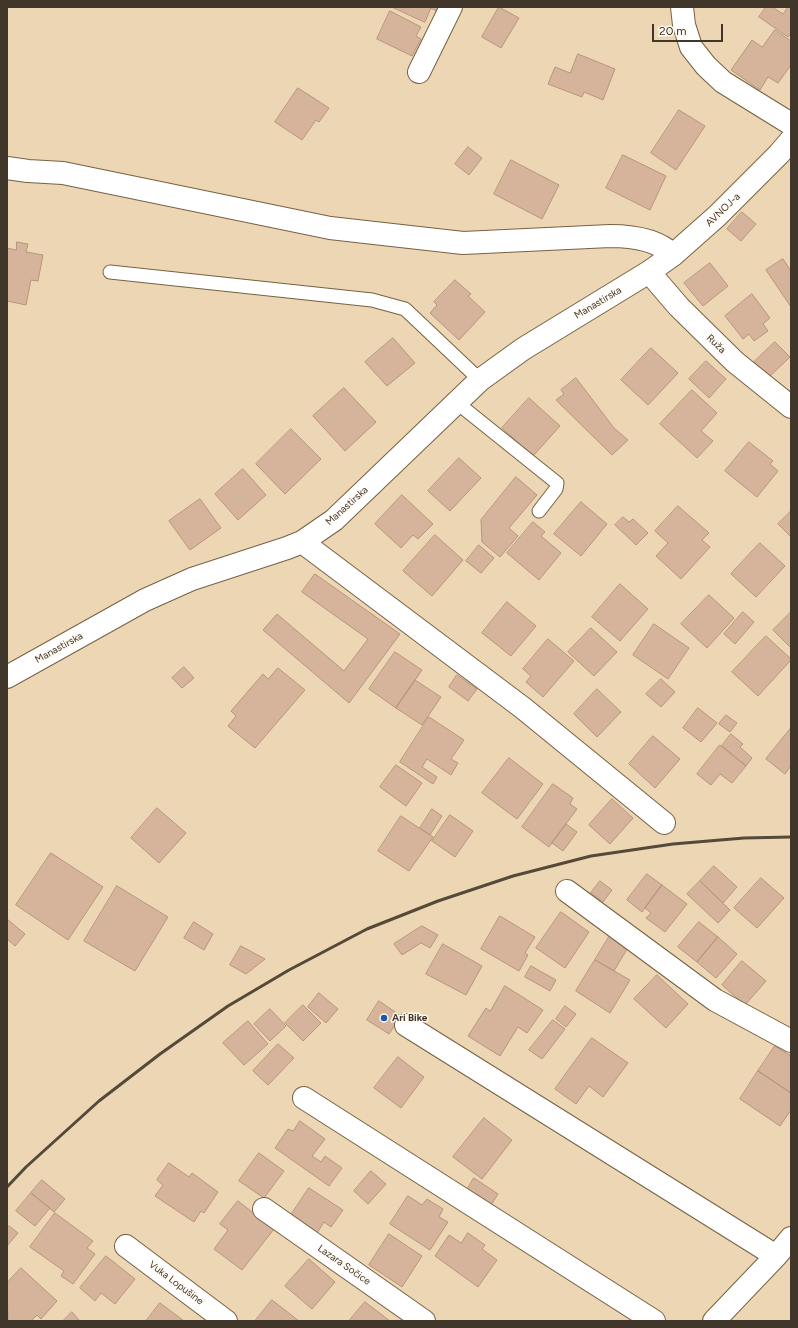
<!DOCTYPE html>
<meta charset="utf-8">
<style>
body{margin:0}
#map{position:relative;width:798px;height:1328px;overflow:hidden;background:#edd6b4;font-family:Figtree,sans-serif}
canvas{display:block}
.frame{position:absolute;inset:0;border:8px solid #403629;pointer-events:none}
.scale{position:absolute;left:652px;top:24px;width:71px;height:18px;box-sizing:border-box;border:2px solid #403629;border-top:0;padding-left:5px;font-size:12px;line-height:14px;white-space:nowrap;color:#403629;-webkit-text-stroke:3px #fffaf3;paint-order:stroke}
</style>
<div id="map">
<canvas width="798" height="1328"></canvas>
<div class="frame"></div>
<div class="scale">20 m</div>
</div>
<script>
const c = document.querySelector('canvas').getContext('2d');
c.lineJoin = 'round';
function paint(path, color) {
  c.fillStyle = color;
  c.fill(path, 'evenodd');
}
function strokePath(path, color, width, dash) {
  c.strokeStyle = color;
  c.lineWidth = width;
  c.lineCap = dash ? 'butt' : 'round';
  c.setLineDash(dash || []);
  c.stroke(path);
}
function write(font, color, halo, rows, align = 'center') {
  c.font = font + ' Figtree,sans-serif';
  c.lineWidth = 3;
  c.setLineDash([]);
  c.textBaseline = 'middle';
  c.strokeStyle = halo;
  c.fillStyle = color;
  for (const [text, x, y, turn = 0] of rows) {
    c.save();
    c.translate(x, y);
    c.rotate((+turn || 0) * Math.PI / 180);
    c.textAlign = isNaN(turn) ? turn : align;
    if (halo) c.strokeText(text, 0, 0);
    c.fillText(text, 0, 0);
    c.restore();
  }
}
const building = new Path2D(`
 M392,7H438L436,11L431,8L425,22Z
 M499,7L519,18L501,48L482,37Z
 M766,7H772L783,14L788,7H791V33L788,37L759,17Z
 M390,11L421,27L416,36L421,39L412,56L377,39Z
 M775,30L791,41V65L778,83L768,77L760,90L731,70L752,40L762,47Z
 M578,54L615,69L603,100L584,92L582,97L548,84L555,67L570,73Z
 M298,88L329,108L319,122L316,120L302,140L275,122Z
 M679,110L705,126L676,170L651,153Z
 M468,147L482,158L469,175L455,164Z
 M623,155L666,176L650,210L606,188Z
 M511,160L559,185L542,219L494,194Z
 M742,212L756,224L741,241L727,229Z
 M17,242L28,244L26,252L43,255L38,281L31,280L26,305L7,301V248L16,250Z
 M783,259L791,271V307L766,270Z
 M710,263L728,286L703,306L684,283Z
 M455,280L471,294L468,296L485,312L459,340L430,313L437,305L434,302Z
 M752,294L770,318L763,324L768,331L754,341L749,334L743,339L725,316Z
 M393,338L415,363L387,386L365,362Z
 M775,342L790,357L768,378L754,362Z
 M651,348L678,373L648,405L621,380Z
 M706,361L726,379L709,398L689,379Z
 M576,378L614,428L628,440L612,455L556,400L564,394L561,390Z
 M344,388L376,422L345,451L313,416Z
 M692,390L717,413L701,431L713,441L697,458L660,424Z
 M529,398L560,426L533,456L502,428Z
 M291,429L321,459L285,494L256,464Z
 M749,442L773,461L770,464L778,471L757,497L725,471Z
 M459,458L481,478L450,511L428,491Z
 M243,469L266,495L238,520L215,494Z
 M516,477L537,495L509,528L518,536L500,557L482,542L481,520Z
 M402,495L433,524L418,539L413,535L401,548L375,524Z
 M200,499L221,528L190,550L169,521Z
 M581,502L607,524L581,556L554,534Z
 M678,506L709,533L702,540L710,547L681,579L656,556L668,543L655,531Z
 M791,511V537L778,524Z
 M623,517L629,522L633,519L648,533L636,545L615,525Z
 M533,522L545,532L541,536L561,553L539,580L507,553Z
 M435,535L463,560L432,596L403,571Z
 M760,543L785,566L756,597L731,574Z
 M479,545L494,558L481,573L466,561Z
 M315,574L400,634L349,703L263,630L277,614L344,671L368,639L302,592Z
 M620,584L648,609L620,641L592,617Z
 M709,595L734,618L707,648L681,624Z
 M507,602L536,626L511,656L482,633Z
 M743,612L754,622L735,644L724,634Z
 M791,612V648L773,630Z
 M654,624L689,648L668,679L633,655Z
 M591,628L617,652L594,676L568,652Z
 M766,636L791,659V660L758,696L732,672Z
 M548,639L574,661L543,697L526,682L531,676L523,669Z
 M395,652L422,670L396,708L369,689Z
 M184,667L194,678L182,688L172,678Z
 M278,668L305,690L255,748L228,726L236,716L231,711L263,674L268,679Z
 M457,675L477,689L468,701L449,687Z
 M661,679L675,692L661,707L646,694Z
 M415,680L441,697L422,725L396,708Z
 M597,689L621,712L597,737L574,714Z
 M698,708L717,723L701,742L683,728Z
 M726,715L737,723L730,732L719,724Z
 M429,717L464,740L451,759L458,763L451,775L427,759L422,767L437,777L433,784L400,762Z
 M791,728V768L790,767L785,774L766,759Z
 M731,734L743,744L740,747L752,758L746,766L722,746Z
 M653,736L680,759L655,788L629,764Z
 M720,745L746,766L732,783L720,774L711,785L697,774Z
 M509,758L543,784L517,819L482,793Z
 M396,765L422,783L406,806L380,787Z
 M553,784L573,798L570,804L577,809L549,847L522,827Z
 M612,799L633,818L610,844L589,825Z
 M157,808L186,833L159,863L131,838Z
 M432,809L442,816L430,835L420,828Z
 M450,815L473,831L455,857L432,841Z
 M401,816L433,837L409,871L378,851Z
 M566,824L577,832L563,851L552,843Z
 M51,853L103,887L68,940L16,905Z
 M714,866L737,887L723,903L700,881Z
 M647,874L662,885L642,912L627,900Z
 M761,878L784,898L757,928L734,908Z
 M600,881L612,890L603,902L591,893Z
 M700,881L730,910L718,923L687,894Z
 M662,885L687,904L665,932L646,918L651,913L645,908Z
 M117,886L168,917L135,971L84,941Z
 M561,912L589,932L565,968L536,948Z
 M500,916L535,937L525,953L528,955L519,971L481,949Z
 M7,919L25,934L15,946L7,939Z
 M194,922L213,934L204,950L184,938Z
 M699,922L718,937L697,962L678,947Z
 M422,926L438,935L430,948L421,943L402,955L394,944Z
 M612,932L630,944L614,971L595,960Z
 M718,937L737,954L716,978L697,962Z
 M443,944L482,966L466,995L426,974Z
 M241,946L265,959L246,974L230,965Z
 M595,960L630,980L610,1013L576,991Z
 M742,961L766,981L745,1005L722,985Z
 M531,966L556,980L550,991L525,977Z
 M657,975L688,1004L666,1028L634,999Z
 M505,986L543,1010L527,1033L518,1027L500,1056L468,1036L486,1008L490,1011Z
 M319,993L338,1009L326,1023L308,1007Z
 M379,1001L401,1016L389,1034L367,1020Z
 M303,1005L321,1023L303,1041L285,1023Z
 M565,1006L576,1014L566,1027L556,1019Z
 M270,1009L286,1026L270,1041L254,1024Z
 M553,1020L565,1029L542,1059L529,1050Z
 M248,1021L268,1044L244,1065L223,1043Z
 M592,1038L628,1063L603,1097L589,1086L576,1104L555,1089Z
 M278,1044L294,1058L268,1085L253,1071Z
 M775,1046L791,1056V1093L758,1071Z
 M398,1057L424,1077L401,1108L374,1088Z
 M758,1071L791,1093V1110L780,1126L740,1099Z
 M484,1118L512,1140L482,1179L453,1157Z
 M300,1121L325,1139L312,1156L321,1162L325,1156L342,1168L329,1186L275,1148L288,1129L293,1131Z
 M259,1153L284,1171L264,1198L239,1181Z
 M169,1163L189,1177L192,1173L218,1192L204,1213L201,1211L194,1222L155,1196L163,1185L157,1180Z
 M371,1171L386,1184L368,1204L354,1191Z
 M474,1178L498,1194L488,1210L464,1195Z
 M42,1180L65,1199L54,1212L31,1193Z
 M309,1188L343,1210L331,1227L324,1222L317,1233L291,1215Z
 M31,1193L50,1208L35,1226L16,1211Z
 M408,1196L422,1205L427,1199L443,1209L439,1217L448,1222L430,1250L390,1224Z
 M238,1201L274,1229L242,1270L214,1249L228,1230L220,1224Z
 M55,1213L93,1241L87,1248L95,1254L73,1284L61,1276L64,1271L30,1247Z
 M9,1226L18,1233L7,1246V1228Z
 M468,1233L485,1245L482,1249L497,1260L478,1287L435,1256L449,1235L461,1243Z
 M389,1234L422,1256L402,1287L369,1265Z
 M106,1256L135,1279L115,1304L101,1293L95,1301L80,1288Z
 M309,1259L335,1282L312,1309L285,1286Z
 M21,1268L57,1301L41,1319L37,1315L31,1321H8L7,1283Z
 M272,1300L299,1321H255Z
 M365,1302L390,1321H349Z
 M160,1303L184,1321H146Z
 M72,1312L80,1321H63Z`);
paint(building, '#d6b49b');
strokePath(building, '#b6957d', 1);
const service = new Path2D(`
 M110,272L372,300L405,309L480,380
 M456,402L557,483L556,489L539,511`);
const minor = new Path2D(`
 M682,7L684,25L691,47L706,66L723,82L791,124
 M419,72L451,7
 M7,168L28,171L63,173L330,228L463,243L610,236C631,236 657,239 673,255
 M649,272L679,307L735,362L791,407
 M302,542L523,708L664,823
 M7,677L145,600L192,579L287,548L302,542L334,520L480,380L523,349L649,272L673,255L717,216L779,154L791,140
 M567,891L715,1000L791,1041
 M406,1025L776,1256
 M304,1098L654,1321
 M264,1209L424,1321
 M126,1246L226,1321
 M714,1321L776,1256L791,1238`);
strokePath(service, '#766243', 15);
strokePath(minor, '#766243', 24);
strokePath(service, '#fff', 13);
strokePath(minor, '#fff', 22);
strokePath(new Path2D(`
 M7,1187L26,1167L99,1101L160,1054L228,1006L289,970L367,929L438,901L513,876L591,856L673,844L744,838L791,837`), '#55493a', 3);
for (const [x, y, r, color] of [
 [384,1018,4,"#1b59aa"]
]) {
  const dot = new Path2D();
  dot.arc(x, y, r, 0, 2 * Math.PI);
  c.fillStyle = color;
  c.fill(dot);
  strokePath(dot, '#fffaf3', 1.5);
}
write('10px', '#403629', '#fffaf3', [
 ["AVNOJ-a",723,210,-44],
 ["Manastirska",598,303,-31],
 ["Ruža",716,344,44],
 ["Manastirska",347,506,-42],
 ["Manastirska",59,648,-29],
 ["Lazara Sočice",344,1265,35],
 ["Vuka Lopušine",176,1283,37]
]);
write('bold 10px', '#403629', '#fffaf3', [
 ["Ari Bike",392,1018]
], 'left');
</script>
